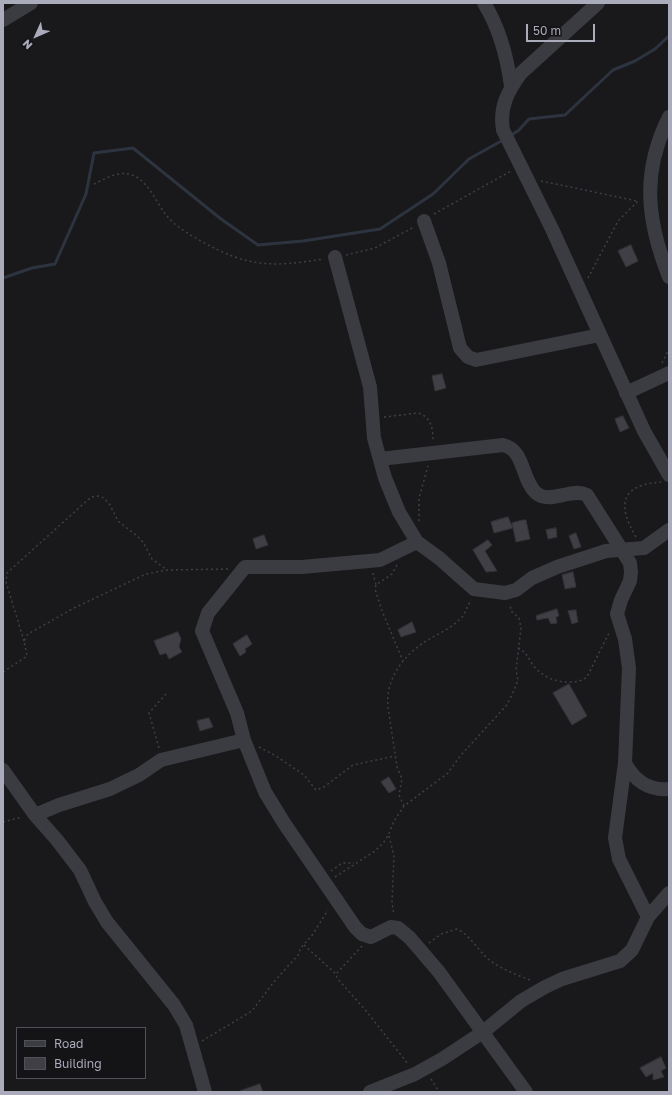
<!DOCTYPE html>
<style>
body{margin:0}
#map{position:relative;width:672px;height:1095px;overflow:hidden;background:#19181b;font-family:"Golos Text",sans-serif}
canvas{display:block}
.frame{position:absolute;inset:0;border:4px solid #aaabbb;pointer-events:none}
.legend{position:absolute;left:16px;top:1027px;width:130px;height:52px;box-sizing:border-box;background:#141316;border:1px solid #505058;margin:0;padding:5px 7px;list-style:none;font-size:12px;color:#aaabbb}
.legend li{display:flex;align-items:center;gap:8px;height:20px}
.legend b{width:20px;border:1px solid #505058}
.north{position:absolute;left:16px;top:16px;width:40px;height:40px;-webkit-text-stroke:3px #141316;paint-order:stroke;rotate:225deg;font-size:11px;font-weight:700;line-height:16px;text-align:center;color:#aaabbb}
.north::after{content:'';display:block;margin:auto;width:14px;height:18px;background:#aaabbb;clip-path:polygon(50% 0,100% 100%,50% 72%,0 100%)}
.scale{position:absolute;left:526px;top:24px;width:69px;height:18px;box-sizing:border-box;border:2px solid #aaabbb;border-top:0;padding-left:5px;font-size:12px;line-height:14px;white-space:nowrap;color:#aaabbb;-webkit-text-stroke:3px #141316;paint-order:stroke}
</style>
<div id="map">
<canvas width="672" height="1095"></canvas>
<div class="frame"></div>
<ul class="legend">
<li><b style="height:5px;background:#3b3b42"></b>Road</li>
<li><b style="height:11px;background:#403f45"></b>Building</li>
</ul>
<div class="north">N</div>
<div class="scale">50 m</div>
</div>
<script>
const c = document.querySelector('canvas').getContext('2d');
c.lineJoin = 'round';
function strokePath(path, color, width, dash) {
  c.strokeStyle = color;
  c.lineWidth = width;
  c.lineCap = dash ? 'butt' : 'round';
  c.setLineDash(dash || []);
  c.stroke(path);
}
function paint(path, color) {
  c.fillStyle = color;
  c.fill(path, 'evenodd');
}
strokePath(new Path2D(`
 M510,136L519,130L529,119L565,115L613,70L635,61L655,49L669,36
 M3,278L32,268L55,264L86,194L94,153L133,148L221,219L258,245L303,241L380,229L433,194L469,159L503,140`), '#2d3440', 3);
const building = new Path2D(`
 M631,245L638,261L626,267L618,251Z
 M442,374L446,388L435,391L432,376Z
 M623,416L629,428L620,432L615,419Z
 M508,517L513,528L494,533L491,522Z
 M523,520H526L530,539L516,542L512,523Z
 M556,528L557,537L548,539L546,530Z
 M576,533L581,547L574,549L569,536Z
 M264,535L268,545L256,549L253,539Z
 M488,540L492,545L485,551L497,571L486,572L473,550Z
 M573,572L576,587L565,589L562,575Z
 M557,609L559,616L556,617L557,623L551,624L548,618L537,620L536,616Z
 M576,610L578,622L572,624L568,611Z
 M412,622L416,632L401,637L398,630Z
 M178,632L181,639L179,647L182,652L169,659L166,653L160,655L154,641Z
 M247,635L252,644L245,649L246,652L240,656L233,644Z
 M569,684L587,716L572,725L553,693Z
 M209,718L213,727L200,731L197,721Z
 M389,777L396,789L389,793L381,782Z
 M661,1057L666,1068L661,1071L664,1077L653,1080V1073L646,1077L640,1068Z
 M260,1084L263,1092H240V1091Z`);
paint(building, '#403f45');
strokePath(building, '#333237', 1);
strokePath(new Path2D(`
 M541,181L637,201
 M94,184C105,179 119,170 132,175C149,181 156,203 167,216C176,227 189,234 201,241C249,268 272,267 324,259
 M434,214L511,171
 M346,255L375,248L414,227
 M588,278L618,221L639,200
 M662,363L669,349
 M384,417L418,413C432,417 433,430 433,442
 M419,521V498L428,466
 M636,537C617,505 620,485 661,482
 M397,565L392,574L376,585L375,589L382,611L403,661
 M373,573L376,585
 M24,641L6,582L7,573L91,497L98,496L104,498L110,505L118,521L137,536L143,542L152,559L167,570
 M518,648C526,652 528,657 532,664C540,675 554,682 567,682C575,682 580,682 587,677L610,631
 M3,672L27,656L24,641L28,634L74,608L146,574L167,570L229,569
 M259,747L276,756L304,775L316,790L324,787L353,765L395,756
 M159,748L149,713L166,694
 M404,806L399,795L402,779L397,767L388,707C385,681 402,657 423,643C435,635 449,630 459,620C466,615 466,606 472,600
 M3,822L22,817
 M389,836L394,856L392,903L394,915
 M331,871L342,863H354
 M335,877L375,851L383,843L388,836L394,821L404,806L448,773L461,755L506,706L512,695L518,680L516,670L521,628L519,618L511,611L510,604
 M429,943L441,934L457,929C470,935 477,949 488,959C500,969 518,975 532,981
 M304,945L336,974
 M362,946L336,974L337,978L367,1012L408,1064
 M202,1041L252,1011L273,983L299,954L300,949L313,934L328,910
 M431,1079L439,1092`), '#3f3f47', 1.5, [2, 3]);
strokePath(new Path2D(`
 M484,3C500,29 507,56 511,86
 M598,3L521,73C508,91 499,107 503,130L552,229L644,431L669,475
 M3,20L31,3
 M669,117C641,173 647,221 669,277
 M424,221L439,263L460,348L468,357L476,360L600,335
 M335,257L370,387L374,438L385,478L399,512L417,542
 M626,393L669,373
 M380,459L503,445C525,450 521,479 536,493C550,505 571,487 587,495L630,563L631,572L630,581L621,600L617,614L625,639L629,668L625,763L615,838L619,859L648,917
 M625,763C634,780 649,791 669,789
 M3,770L35,815L57,840L80,870L95,902L107,922L174,1005L186,1025L205,1092
 M35,815L59,805L110,789L139,775L161,760L244,740
 M370,1092L415,1074L442,1059L483,1032L521,1001L545,987L562,979L620,961L632,950L648,917L669,893
 M526,1092L439,972L410,938L398,928L391,927L371,937L362,934L355,927L284,823L265,792L244,740L237,713L202,631L208,613L245,567H302L380,560L417,542L439,558L474,589L505,593L516,590L532,578L557,567L606,551L644,548L669,530`), '#3b3b42', 14);
</script>
